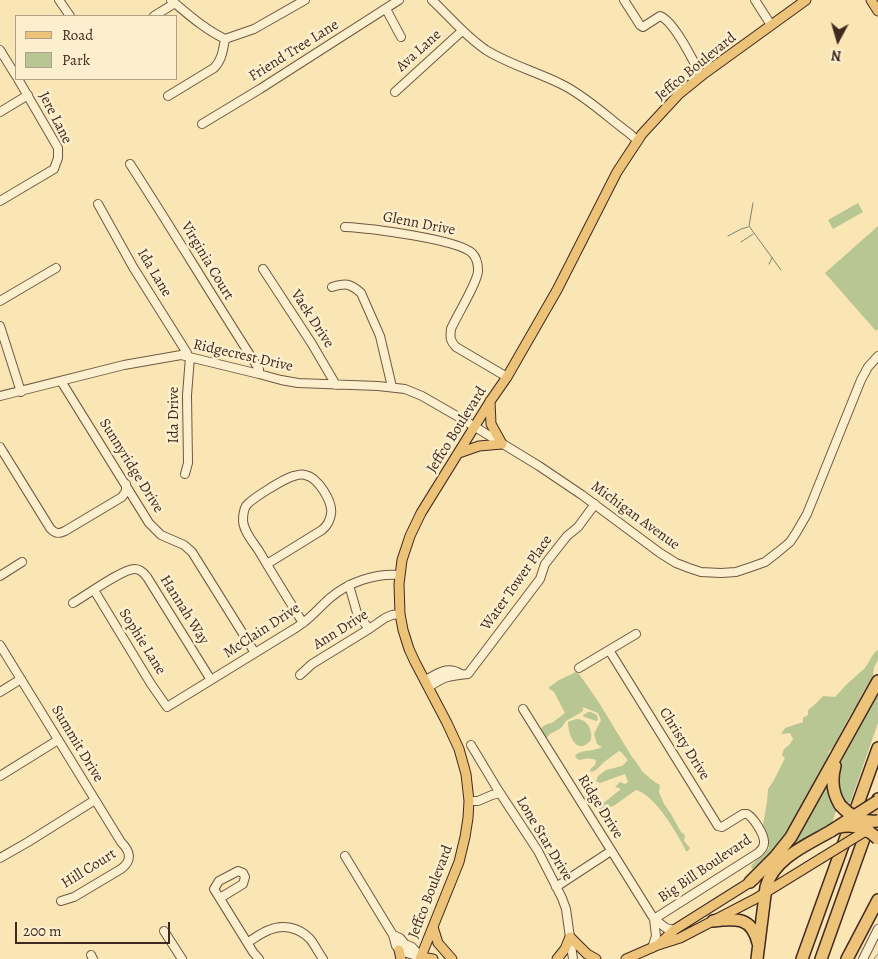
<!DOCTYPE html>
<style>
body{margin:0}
#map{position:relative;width:878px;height:959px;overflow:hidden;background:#fae6b4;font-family:Alegreya,serif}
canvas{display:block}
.legend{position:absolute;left:15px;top:15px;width:162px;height:65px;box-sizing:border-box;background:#fcefce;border:1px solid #b1a088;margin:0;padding:6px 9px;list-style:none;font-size:15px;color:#402920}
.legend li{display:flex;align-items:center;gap:10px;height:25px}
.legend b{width:25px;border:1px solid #b1a088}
.north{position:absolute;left:813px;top:15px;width:50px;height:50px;-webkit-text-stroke:4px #fcefce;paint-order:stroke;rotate:186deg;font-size:14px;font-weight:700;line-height:20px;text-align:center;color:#402920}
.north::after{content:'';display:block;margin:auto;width:18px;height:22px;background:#402920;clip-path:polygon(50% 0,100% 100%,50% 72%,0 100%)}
.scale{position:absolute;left:15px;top:922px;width:155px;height:22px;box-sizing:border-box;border:2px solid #402920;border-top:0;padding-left:6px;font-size:15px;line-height:18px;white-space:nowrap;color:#402920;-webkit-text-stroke:4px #fcefce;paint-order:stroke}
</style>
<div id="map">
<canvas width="878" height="959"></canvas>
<ul class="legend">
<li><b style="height:6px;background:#edc37a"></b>Road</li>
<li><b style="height:14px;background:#b7c692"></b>Park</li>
</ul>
<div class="north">N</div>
<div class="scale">200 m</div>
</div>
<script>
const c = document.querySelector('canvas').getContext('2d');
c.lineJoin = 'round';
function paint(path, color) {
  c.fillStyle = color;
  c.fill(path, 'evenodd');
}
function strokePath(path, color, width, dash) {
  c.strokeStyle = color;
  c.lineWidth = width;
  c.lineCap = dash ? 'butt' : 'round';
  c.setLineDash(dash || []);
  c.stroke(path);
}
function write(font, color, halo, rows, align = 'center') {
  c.font = font + ' Alegreya,serif';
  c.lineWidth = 5;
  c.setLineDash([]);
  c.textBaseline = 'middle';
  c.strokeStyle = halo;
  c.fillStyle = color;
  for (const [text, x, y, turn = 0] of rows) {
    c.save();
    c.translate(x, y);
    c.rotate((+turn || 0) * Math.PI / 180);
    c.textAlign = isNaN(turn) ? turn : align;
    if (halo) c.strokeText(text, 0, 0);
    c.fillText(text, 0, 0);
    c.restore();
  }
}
paint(new Path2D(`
 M858,203L863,212L833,229L828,220Z
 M878,226V329L876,331L825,273Z
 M878,650V660L874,667L873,676L869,683L861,696L858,703L849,717L832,749L829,751L828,756L791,826L786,831L785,835L770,854L752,869L751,866C757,859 764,855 769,848L768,839L763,825L767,802L768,789L774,780L785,758L782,755L784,749L790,744L793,739L790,733L781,734L785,728L803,722V718L808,715V710C814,706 818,701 823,696L835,697L847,684L865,668L874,653Z
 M576,672L579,674L598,701L632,757C636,761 639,766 642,771C647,776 654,782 660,785L659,792L664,804L671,814L681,832L685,835L684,841L690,848L688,851H686C677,833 655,795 636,790L615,805L606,809L596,810L597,806L606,801L621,789L615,787L620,782L625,784L628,782L625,774L600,783L596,781L598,776L606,770L622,766L627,761V759L621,752L619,751C614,755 609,758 604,762C599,767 597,771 590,772L591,768L595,765L596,760C590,758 585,758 580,760L577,759L575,755C583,749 593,752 602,747L597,744L594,734L601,720L598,713L583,707V710L582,712L566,721L561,728L550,734L545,740L540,730C542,726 548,723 552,723L565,713L554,692L548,688L559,680Z
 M878,689V723L849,806L841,798L837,789L839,766L870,708Z
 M588,712H591L597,715L598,720L596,721L582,716Z
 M576,719C587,718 593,731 591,740C577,757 568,735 568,722Z
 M826,785L831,802L836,811L832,823L782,854Z`), '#b7c692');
strokePath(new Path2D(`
 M753,203L749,226L781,270
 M728,236L741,229L748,227
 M741,242L753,234
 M769,264L772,258
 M874,959L878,954`), '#788376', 1);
const minor = new Path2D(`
 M59,0L70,16
 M171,0C188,14 204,29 225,39L254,29L305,0
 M432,0C450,17 465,36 486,50C510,65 538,72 563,85C587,97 607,117 629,133L638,141
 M624,0L640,25L643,27L660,16C674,21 694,62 701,76
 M755,0L771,25
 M386,9L401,37
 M154,16L175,3
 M0,50L16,76
 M395,92L462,31
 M168,96L214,68C222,60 223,50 225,39
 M0,112L28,95
 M202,124L260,89L399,0
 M130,164C174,232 215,301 259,369V374
 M0,201L54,169L58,158V148L18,79
 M98,204L133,267L187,353V356
 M345,227C368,228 457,239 472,253C477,258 478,264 478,270C479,280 456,317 451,329C450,337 450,341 456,347L507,377
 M263,269L312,344L336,385
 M332,287C345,283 350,283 361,293L380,336L392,387
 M0,301L56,268
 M0,326L21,392
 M61,381L149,523L161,535L184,545L192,552L255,653
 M0,396L124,365L181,355L259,374L281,380L298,383L378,386L405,389L422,396L462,419L539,466L582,495L660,553L676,563L689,568L701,572L721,573L736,572L751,567L765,562L778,552L790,542L796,533L807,514L861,380L868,367L878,356
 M0,447L50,528C55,534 59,534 65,531L122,497L126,491V484
 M185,474L188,463L187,395L190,357
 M267,564L322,530C327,526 330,521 331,514C333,502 318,477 305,475C302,474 297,475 294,476C285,478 251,499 246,506C243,511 243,516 243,521C244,532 253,542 259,551C273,575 288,599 303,623
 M0,576L22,562
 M349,585L357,613L369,629
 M94,590L151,684L167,707L294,629C300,625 305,622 310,617C317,611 323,604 330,598C349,582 375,573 400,575
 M73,603C85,596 124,568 135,569C140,569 144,573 147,577L211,680
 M0,645L121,842C130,851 133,860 121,869L74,897L61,901
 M609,650L718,826L722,827L743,814H747C753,817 765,835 764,843C764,848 761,850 758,853L654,919
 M579,668L636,634
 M300,675L312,664L369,629L385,618L392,615L400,614
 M425,680C438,674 447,665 461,674
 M429,687C445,676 449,676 468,674L540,579L545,564L567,536L578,527L595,504
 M0,692L21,679
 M523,709L654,919L666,928L674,930
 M471,745L498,790L538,851L562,898L566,909L573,959
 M0,776L58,740
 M469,801H478L492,795L500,793
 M345,856L385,922L393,935L396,946L403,952L421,957
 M0,858L28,842L95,800
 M556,887L611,851
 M220,898L243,884L245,877L243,873L238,871L219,881L214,889L253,952L259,959
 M164,931L182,959
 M393,935L400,938L405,944L412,947L421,957
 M248,942C255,938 261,933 269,930C282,924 299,927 310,939C315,945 318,952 323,959
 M652,948L656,936L654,919
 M91,955L93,959
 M863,959L878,929`);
const major = new Path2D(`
 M871,0L878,11
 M459,453L479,446L502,444L491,424L490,401
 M433,927L438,943L452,959
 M660,943L674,930L755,879
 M399,950L401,959
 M421,957L433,959
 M420,959L459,862L465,837L468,818L469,801L466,774L459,749L447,723L415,662L409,649L403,630L400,614L399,584L402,560L410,536L421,513L491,400L507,377L557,290L617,172L642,134L679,94L705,73L806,0
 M557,959L565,949L570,937L587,954L596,959
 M626,959L658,945L680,938L755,899L820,859`);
const highway = new Path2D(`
 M835,766C831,780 832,792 840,805
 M750,882L775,857L791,837L878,681
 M713,921C736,918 752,917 758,943
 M757,959L766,887C774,858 807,845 831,831
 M802,959L878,748
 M821,959L878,799
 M847,959L878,900`);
strokePath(minor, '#6e5845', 10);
strokePath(major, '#402920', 11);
strokePath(highway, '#402920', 14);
strokePath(minor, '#fcefce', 8);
strokePath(major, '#edc37a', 9);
strokePath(highway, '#edc37a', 11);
const majorBridge = new Path2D(`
 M820,859L869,829`);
const highwayBridge = new Path2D(`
 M840,805C850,816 863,823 878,821
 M839,827C854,824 867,828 878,839
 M831,831L878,801`);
strokePath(majorBridge, '#402920', 11, []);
strokePath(highwayBridge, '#402920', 14, []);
strokePath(majorBridge, '#edc37a', 9);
strokePath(highwayBridge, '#edc37a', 11);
write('15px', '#402920', '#fcefce', [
 ["Friend Tree Lane",294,51,-32],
 ["Ava Lane",419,51,-42],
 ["Jeffco Boulevard",696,67,-39],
 ["Jere Lane",55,118,63],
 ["Glenn Drive",419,224,11],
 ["Virginia Court",207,261,59],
 ["Ida Lane",154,273,59],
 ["Vaek Drive",312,319,57],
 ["Ridgecrest Drive",243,356,13],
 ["Ida Drive",174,415,-90],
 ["Jeffco Boulevard",457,430,-58],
 ["Sunnyridge Drive",131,466,58],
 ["Michigan Avenue",635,516,36],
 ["Water Tower Place",517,583,-55],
 ["Hannah Way",184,610,58],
 ["Ann Drive",341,630,-32],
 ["McClain Drive",262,631,-33],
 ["Sophie Lane",142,642,58],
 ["Summit Drive",77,744,59],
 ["Christy Drive",684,744,58],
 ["Ridge Drive",600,807,58],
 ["Lone Star Drive",544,839,59],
 ["Hill Court",89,869,-32],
 ["Big Bill Boulevard",705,869,-34],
 ["Jeffco Boulevard",431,892,-69]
]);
</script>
